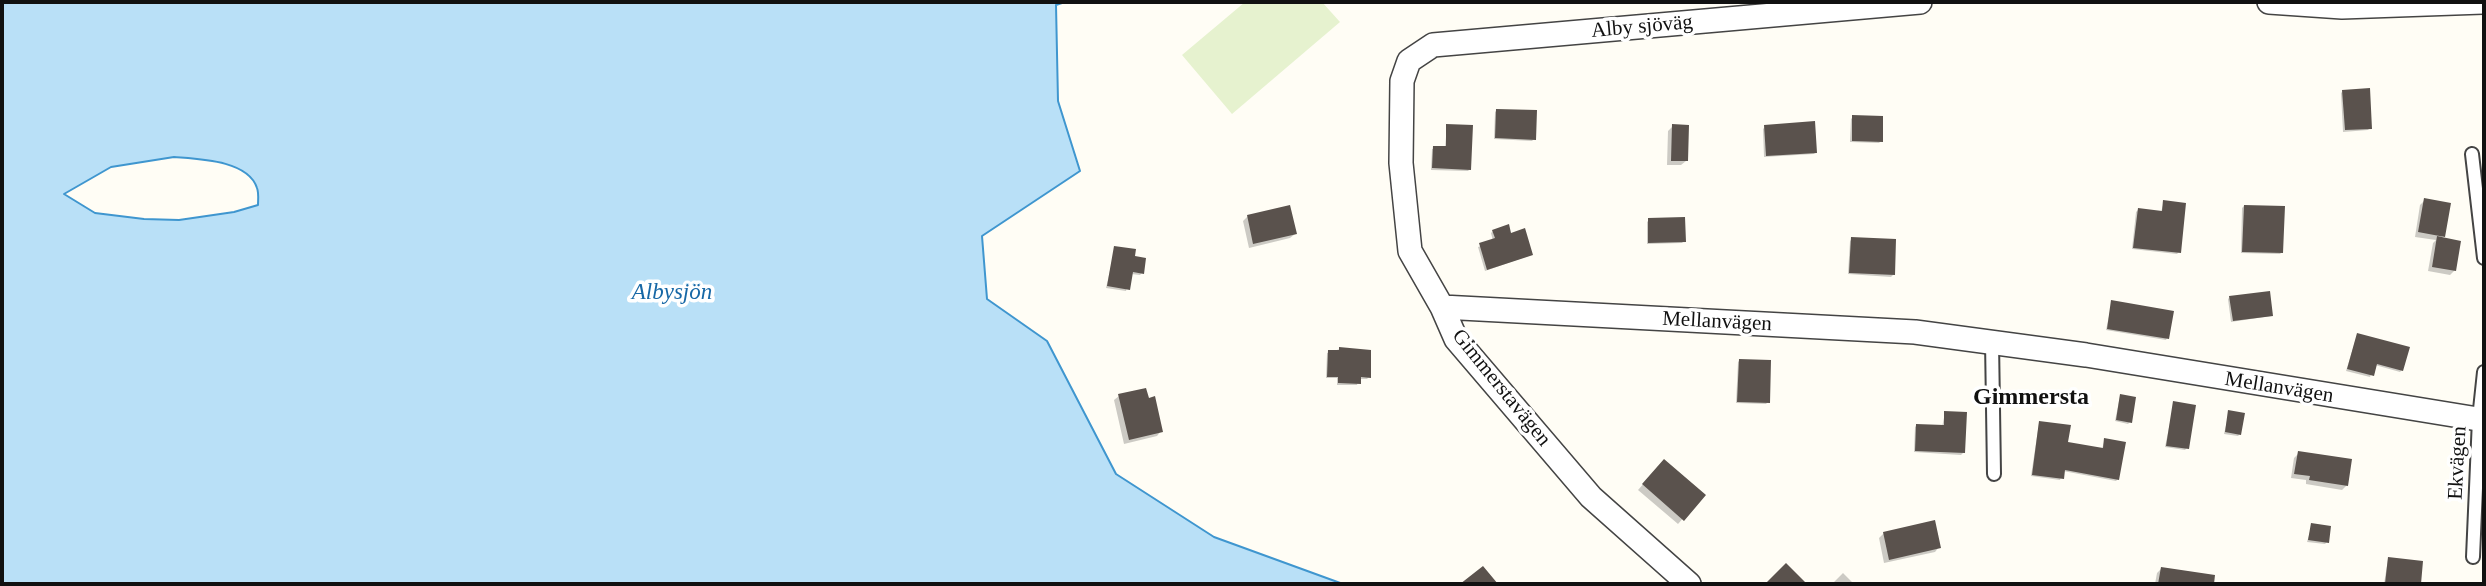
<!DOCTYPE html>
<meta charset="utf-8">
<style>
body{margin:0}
#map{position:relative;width:2486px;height:586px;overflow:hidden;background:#fffdf5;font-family:"Times New Roman",serif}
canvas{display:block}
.frame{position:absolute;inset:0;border:4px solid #111;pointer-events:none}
</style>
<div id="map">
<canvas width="2486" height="586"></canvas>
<div class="frame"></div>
</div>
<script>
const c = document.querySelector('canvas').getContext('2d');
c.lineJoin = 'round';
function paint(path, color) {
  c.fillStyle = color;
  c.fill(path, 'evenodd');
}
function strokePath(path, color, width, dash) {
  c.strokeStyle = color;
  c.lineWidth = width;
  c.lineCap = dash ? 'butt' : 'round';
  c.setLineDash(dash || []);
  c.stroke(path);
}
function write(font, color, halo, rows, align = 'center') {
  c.font = font + ' "Times New Roman",serif';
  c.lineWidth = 7;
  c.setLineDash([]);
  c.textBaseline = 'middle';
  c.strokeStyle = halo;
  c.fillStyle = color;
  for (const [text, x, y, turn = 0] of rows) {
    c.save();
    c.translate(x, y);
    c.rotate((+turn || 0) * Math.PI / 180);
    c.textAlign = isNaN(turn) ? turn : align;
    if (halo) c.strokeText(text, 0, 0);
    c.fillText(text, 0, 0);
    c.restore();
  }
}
paint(new Path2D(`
 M1245,2H1322L1340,22L1232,114L1182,55Z`), '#e6f2cf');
const water = new Path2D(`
 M2,2H1065L1056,5L1058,101L1080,171L982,236L987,299L1047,341L1116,474L1214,537L1343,584H2ZM174,157C198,159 248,160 257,188C259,193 258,200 258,205L234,212L179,220L144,219L95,213L64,194L111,167Z`);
paint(water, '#b9e0f7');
strokePath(water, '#3f96cf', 2);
paint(new Path2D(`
 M2343,91L2370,128L2368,130L2343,132L2341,93Z
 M1497,110L1534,139L1532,141L1494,139L1495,112Z
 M1853,117L1881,141L1879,143L1850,142L1851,119Z
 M1447,125L1470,169L1468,171L1431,170L1432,149L1445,148Z
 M1673,126L1686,161L1681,165H1667L1668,131Z
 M1765,127L1816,152L1814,154L1764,157L1763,129Z
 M2425,200L2443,236L2440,239L2455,270L2450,275L2428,271L2433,243L2436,240L2415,237L2420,205Z
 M2164,202L2179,252L2177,254L2132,249L2136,212L2138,210L2161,212Z
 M2244,206L2282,252L2280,254L2241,253L2242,208Z
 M1248,216L1295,234L1290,238L1249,248L1243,221Z
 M1649,220L1684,241L1682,243L1647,244V222Z
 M1493,231L1510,235L1531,255L1485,271L1478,247L1493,241L1491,233Z
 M1852,239L1893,275L1891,277L1848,274L1850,241Z
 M1115,248L1133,258L1142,273L1140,275L1131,274L1126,291L1106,288Z
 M2230,297L2271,316L2231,322L2228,299Z
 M2112,302L2167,338L2166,340L2106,330Z
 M2357,335L2402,370L2400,372L2375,365L2370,377L2346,371Z
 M1340,349L1369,377L1367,379H1359L1357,385H1337V378H1326L1327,353Z
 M1740,360L1768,402L1766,404L1736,403L1738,362Z
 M1119,396L1161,431L1157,436L1124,444L1114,400Z
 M2120,396L2130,422L2128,424L2115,421Z
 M2174,403L2187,448L2185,450L2165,447Z
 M2229,412L2240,434L2238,436L2224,434Z
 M1945,413L1963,453L1961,455L1914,452L1915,427L1917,425L1942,427Z
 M2039,423L2066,443L2102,449L2105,439L2118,479L2116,481L2063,471L2060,480L2031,476Z
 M2299,453L2347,485L2342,490L2306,484V480L2291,478L2294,458Z
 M1659,466L1703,496L1678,524L1638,490Z
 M2312,525L2327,542L2325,544L2307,542Z
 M1884,533L1939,547L1935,552L1884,563L1879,538Z
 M2388,559L2421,563L2419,584H2384Z
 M2161,569L2194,574L2193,584H2155L2157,573Z
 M1843,573L1854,584H1832Z`), '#0003');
paint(new Path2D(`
 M2370,88L2372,129L2345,130L2342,90Z
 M1496,109L1537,110L1536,140L1495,138Z
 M1852,115L1883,116V142L1852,141Z
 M1815,121L1817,153L1766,156L1764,125Z
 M1446,124L1473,125L1471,170L1432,168L1433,146H1446Z
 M1672,124L1689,125L1688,161H1671Z
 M2424,198L2451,203L2445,237L2418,232Z
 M2163,200L2186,203L2181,253L2133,248L2138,208L2162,211Z
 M1290,205L1297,234L1253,244L1247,215Z
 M2244,205L2285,206L2283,253L2242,252Z
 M1685,217L1686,242L1648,243V218Z
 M1509,224L1511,233L1525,228L1533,255L1487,270L1479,243L1495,238L1492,230Z
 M2437,236L2461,241L2456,271L2432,267Z
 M1851,237L1896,239L1895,275L1849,273Z
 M1114,246L1136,249L1135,256L1146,258L1144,274L1133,272L1130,290L1107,286Z
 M2270,291L2273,316L2233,321L2229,296Z
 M2111,300L2174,311L2169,339L2107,329Z
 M2357,333L2410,347L2403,371L2377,364L2374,376L2347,369Z
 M1339,347L1371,350V378L1361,377V384L1338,383V377H1327L1328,350H1339Z
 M1739,359L1771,360L1770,403L1737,402Z
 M1146,388L1149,398L1155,396L1163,432L1129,440L1118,394Z
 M2120,394L2136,397L2132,423L2116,420Z
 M2173,401L2196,405L2189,449L2166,446Z
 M2228,410L2245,413L2241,435L2225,432Z
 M1944,411L1967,412L1965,453L1915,451L1916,424L1944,425Z
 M2039,421L2071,425L2068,442L2103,448L2104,438L2126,442L2119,480L2065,470L2064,479L2032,475Z
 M2298,451L2352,459L2348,486L2309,480L2310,476L2294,474Z
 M1664,459L1706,495L1684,521L1642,484Z
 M1935,520L1941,548L1889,560L1883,532Z
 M2311,523L2331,526L2329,543L2308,540Z
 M2388,557L2423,561L2421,584H2385Z
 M1786,563L1807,584H1765Z
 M1483,566L1498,584H1460Z
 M2161,567L2215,575L2214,584H2158Z`), '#5a524d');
const lane = new Path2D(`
 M2472,154L2484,258
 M1992,341L1994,474
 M2473,557L2479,419L2484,372`);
const street = new Path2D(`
 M2269,2L2342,7L2483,2
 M1442,307L1915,332L2086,355L2484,420
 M1689,584L1591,497L1456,339L1442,307L1410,251L1401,163L1402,81L1409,61L1433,45L1920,2`);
strokePath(lane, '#444', 16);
strokePath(street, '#444', 26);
strokePath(lane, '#fff', 12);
strokePath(street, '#fff', 23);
write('21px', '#111', '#fff', [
 ["Alby sjöväg",1642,27,-5],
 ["Mellanvägen",1717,322,3],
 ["Gimmerstavägen",1501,388,51],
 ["Mellanvägen",2279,388,9],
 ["Ekvägen",2458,463,-87]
]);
write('italic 23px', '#1768a6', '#fff', [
 ["Albysjön",672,293]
]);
write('bold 24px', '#111', '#fff', [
 ["Gimmersta",2031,398]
]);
</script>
